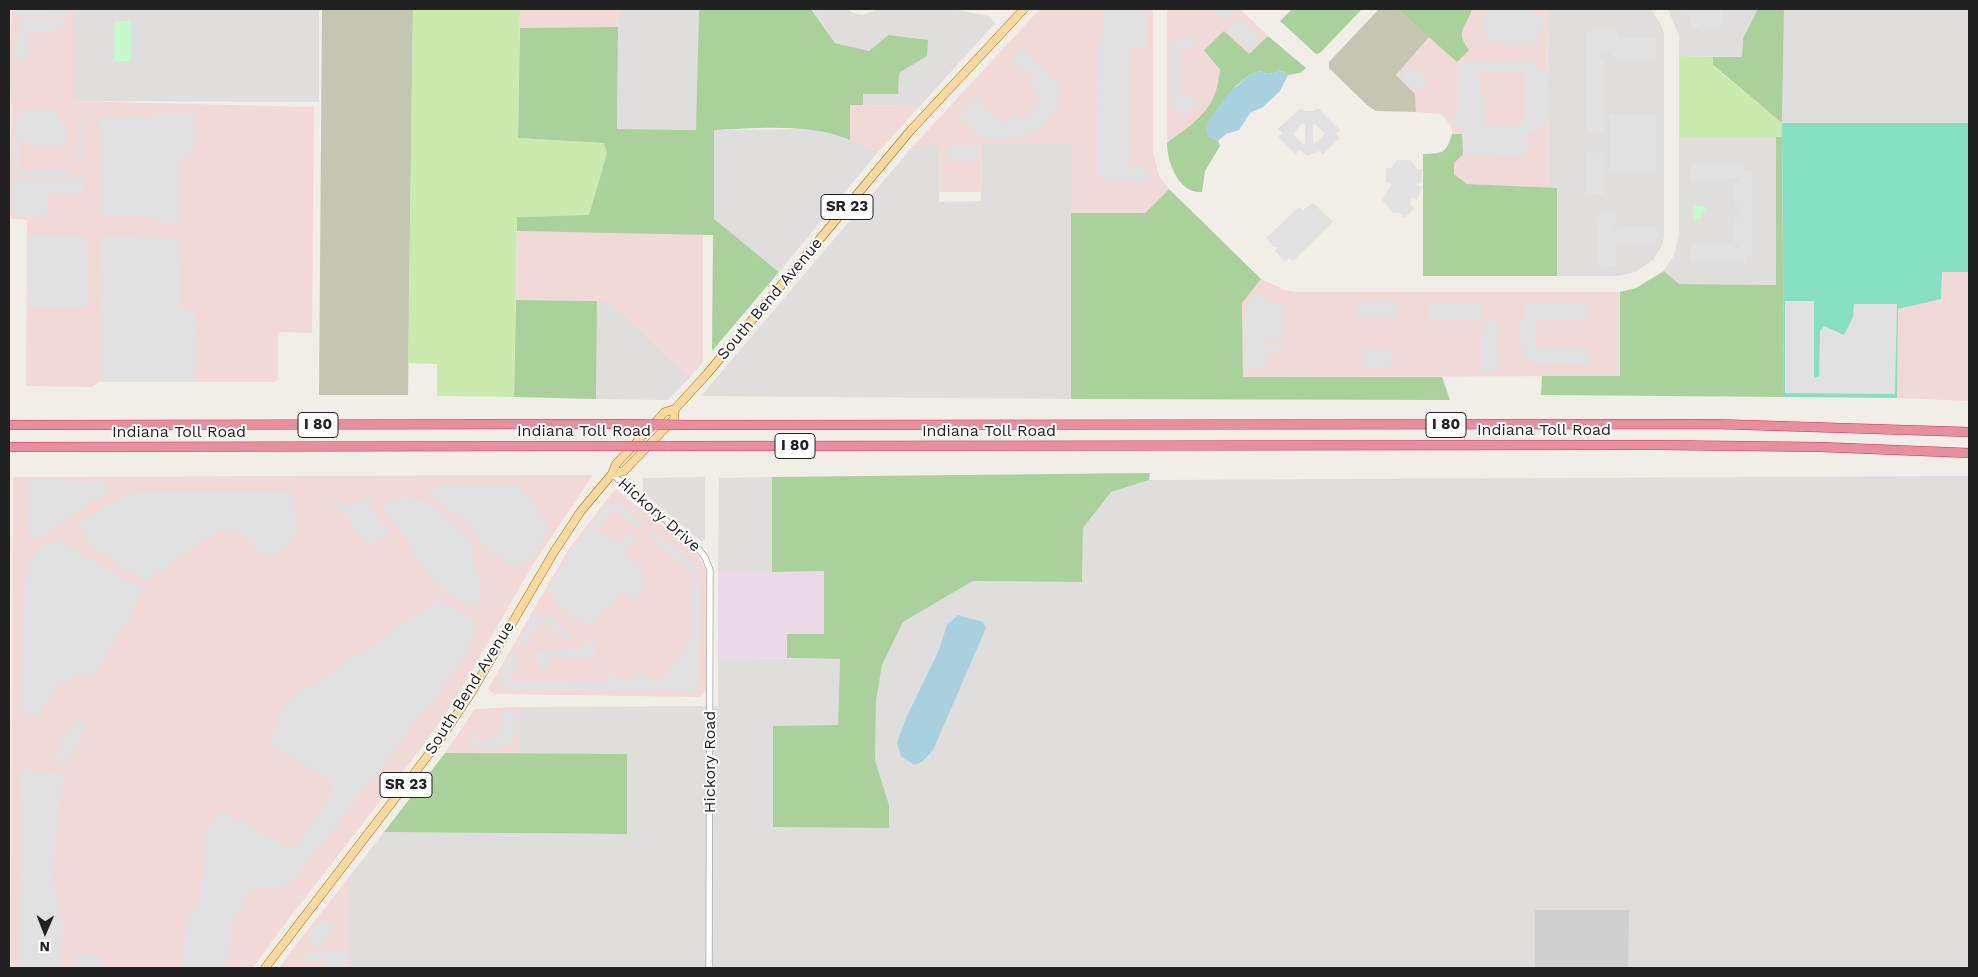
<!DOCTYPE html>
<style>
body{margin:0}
#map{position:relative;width:1978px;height:977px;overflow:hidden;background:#f1eee7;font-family:"Work Sans",sans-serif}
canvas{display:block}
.frame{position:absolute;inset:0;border:10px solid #212121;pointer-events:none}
.north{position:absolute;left:20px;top:907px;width:50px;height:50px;-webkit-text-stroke:4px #fff;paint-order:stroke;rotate:181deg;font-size:14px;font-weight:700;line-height:20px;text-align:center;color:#212121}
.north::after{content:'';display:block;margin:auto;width:18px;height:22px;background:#212121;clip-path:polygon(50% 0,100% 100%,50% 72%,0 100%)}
</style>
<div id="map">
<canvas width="1978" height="977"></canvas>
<div class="frame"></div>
<div class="north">N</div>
</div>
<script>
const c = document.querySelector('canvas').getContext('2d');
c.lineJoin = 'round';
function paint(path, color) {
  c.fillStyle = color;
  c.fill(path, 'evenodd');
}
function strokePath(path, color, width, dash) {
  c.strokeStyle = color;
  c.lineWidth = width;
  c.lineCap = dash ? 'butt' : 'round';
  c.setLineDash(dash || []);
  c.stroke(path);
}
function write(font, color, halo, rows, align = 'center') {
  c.font = font + ' "Work Sans",sans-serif';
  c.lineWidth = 4;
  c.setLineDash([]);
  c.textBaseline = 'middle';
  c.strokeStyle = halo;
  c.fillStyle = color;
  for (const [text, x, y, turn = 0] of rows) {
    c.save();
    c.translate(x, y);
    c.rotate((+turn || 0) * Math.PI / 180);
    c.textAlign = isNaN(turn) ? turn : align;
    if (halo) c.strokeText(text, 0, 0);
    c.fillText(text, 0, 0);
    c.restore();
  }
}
paint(new Path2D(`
 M73,9H319V102L73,101Z
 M618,9H699L697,130L617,129Z
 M812,9H847L853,13L863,15L878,9H952L989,16L995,23L920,106L863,105V94L927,56L888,35L869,51L835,43Z
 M1547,9H1651L1660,23L1664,33V236L1662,245L1653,260L1635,272L1618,276H1557V189L1549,188Z
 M1668,9H1758L1743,38L1742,57L1679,56V36Z
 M1784,9H1969V123H1782Z
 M809,129L837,134L878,152L779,272L714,219V130Z
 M1679,137H1776V285L1679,284L1664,271L1674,255L1679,234Z
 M940,144L939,202L981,201L982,144H1071V399L701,396L914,145Z
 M597,301H610L690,377L668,400L596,399Z
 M1969,476V968H1628V910L1535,911V968H349V877L384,832L627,834V754H520V707L718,706V658L840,659L838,725L889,805L875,760L876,701L882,665L903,622L973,581L1082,582L1083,528L1111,492L1149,480Z
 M705,477V540L701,541L643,493V478Z
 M772,477V572H718L719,478Z`), '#dfdedd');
paint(new Path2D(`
 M12,9H73V101L314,107L312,333L281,332L278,337V378L275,382H100L91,387L26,386L27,220L12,219L9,211L12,109L9,72Z
 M520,9H618V27L520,28Z
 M1040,9H1153V152L1159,176L1169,189L1145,213H1071V144H982L981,192H939L940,145H914Z
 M1167,9H1240L1268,36L1250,54L1205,50L1220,70L1218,88L1205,114L1167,143Z
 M1472,9H1547L1549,188L1467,184L1454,174V163L1462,134H1452V129L1446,119L1440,114L1416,112L1415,94L1396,75L1429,37L1457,61L1469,50L1464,43L1461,29Z
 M850,105L920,106L878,152L850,140Z
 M517,231L703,234V362L690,377L610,301L516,300Z
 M1942,272H1969V401L1897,398L1898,309L1941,298Z
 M1261,279L1285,290L1296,292H1620V376L1243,377L1242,303Z
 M593,475L529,571L455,700L425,743L287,921L253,968H11L13,477Z
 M615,489L693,549L705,567L707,581L706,691L700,697L494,694L488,689L568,550Z
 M520,707V754L445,753L475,709Z
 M349,877V968H279L292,950Z`), '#f1d9d7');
paint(new Path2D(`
 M824,571V634H787V658H718V572Z`), '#ead9e6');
paint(new Path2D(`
 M1535,910H1629L1628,968H1535Z`), '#cfcfcf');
paint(new Path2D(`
 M322,9H413L408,395H319Z
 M1379,9H1397L1429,37L1396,75L1415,94L1416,112L1376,111L1367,105L1329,68V62Z`), '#c5c6b2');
paint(new Path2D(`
 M413,9H520L518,138L605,143L607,153L589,215L517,217L514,397L437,396V364L408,363Z
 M1679,56L1713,57V66L1782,123V137H1679Z`), '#caeaae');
paint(new Path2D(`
 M699,9H811L835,43L869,51L888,35L928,40L927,56L899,73L898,94H863V105H850V140C812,123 756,128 714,130V219L779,272L712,351L713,235L517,231V217L589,215L607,153L604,143L518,138L520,28L618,27L617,129L696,130Z
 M1292,9H1362L1320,53L1316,54L1280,21Z
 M1397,9H1472C1467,27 1454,30 1469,50L1457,62Z
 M1758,9H1784L1782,123L1713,65V57H1742L1743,38Z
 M1224,31L1249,54L1268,36L1306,68L1300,73L1288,75L1282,71L1269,74L1260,71L1249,75L1236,86L1208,122V136L1218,141L1220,146L1205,171L1202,192C1178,194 1167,161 1167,143C1197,120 1216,111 1220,70L1204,50Z
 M1452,134H1462L1463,154L1454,163V174L1467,184L1557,188V276H1423V154C1443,153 1446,154 1452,134Z
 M1776,137H1782L1784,397L1541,395L1542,376H1620V292L1636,288L1664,271L1679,284L1776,285Z
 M1169,189L1261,279L1242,303L1243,377H1442L1450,400L1071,399V213H1145Z
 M516,300L597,301L596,399L514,397Z
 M1150,473L1149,480L1111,492L1083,528L1082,582L973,581L903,622L882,665L876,701L875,760L889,805V828L773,827V726L838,725L840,659L787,658V634H824V571L772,572V477Z
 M445,753L627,754V834L384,832Z`), '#aad09c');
paint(new Path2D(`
 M115,21H131V61H114Z
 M1694,206H1705V212H1701V219H1693Z`), '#c5facb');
paint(new Path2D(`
 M1782,123H1969V272H1942L1941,299L1898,309L1897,398L1784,397Z`), '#86dfc0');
paint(new Path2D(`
 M14,9H70V16L22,15L14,14Z
 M1103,9H1148V48L1128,49L1131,52V167L1128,169L1135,170L1136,165H1146V169L1148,170L1149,181H1103L1102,176H1097L1098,42L1103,39Z
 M1212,9H1229L1235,14L1227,22Z
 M1490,9H1533L1532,14L1543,15L1542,30L1536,38L1538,43L1528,46L1503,45L1501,40L1488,42L1481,16L1486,15L1485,10Z
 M1686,9H1721L1724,23L1719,24L1720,27L1700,33L1699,29L1693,30Z
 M19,17H66L65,28H58V32H30V59H13V36L19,34Z
 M1239,17L1261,39L1250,51L1227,30Z
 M1587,31H1618V38H1656V57H1610V52H1599V59H1604V131L1587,133Z
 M1195,37L1194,50H1181V96L1196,97L1197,108H1189L1188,114H1176V108H1170V47L1176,40Z
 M1022,49L1059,86L1060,95L1057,107L1034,134L1030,131L1020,139L1007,137L1002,140L983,139L958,117L978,96L985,102L982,107L1003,124L1015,112L1024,117L1043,97L1028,82L1032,76L1028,71L1024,74L1010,61Z
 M1457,62H1530L1542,68L1547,79V123L1536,132L1528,133V150H1525V156L1465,155L1462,132L1459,127L1454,126L1450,119L1454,118L1457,113ZM1479,71H1524V123L1513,126L1479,124L1485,123V97L1479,96Z
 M1411,63L1429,81L1420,90L1418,88L1415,91L1399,76Z
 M1301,108L1304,111H1314L1318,108L1340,130L1336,134L1340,138L1323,154L1319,151L1308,156L1299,150L1295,154L1278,137L1282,133L1278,129ZM1302,123L1305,125V143L1303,144L1293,134ZM1315,124L1325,134L1315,144L1313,141V125Z
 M19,110H58V116L67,123L66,145H28L27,141L20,140V169H72V175H20V170H15V115H20Z
 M149,113H194V151H189V156L178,162V223L147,222L146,216H98L101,212L100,118H148Z
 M1609,114H1656V171H1609Z
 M77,121H82L81,159H77Z
 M947,145H979V162L947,161Z
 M1587,152L1604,153V194H1587Z
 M1397,160H1411L1417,169H1422V183L1416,184L1422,187L1417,200L1412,198L1410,204L1414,208L1404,218L1400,213H1393L1382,200L1392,184L1386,182V168H1391Z
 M1690,164H1745V170H1752V256H1746V261H1690V244H1732L1733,249H1738L1740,243L1734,242L1735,218L1740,217V207L1735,206V182H1740L1738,177L1729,178V181H1690Z
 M16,178H85L83,194H48L47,215L33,214V218H16V213H11V183L16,182Z
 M1313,203L1333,222L1293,261L1289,258L1285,262L1275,251L1278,247H1274L1266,238L1299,207L1303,210Z
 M1598,215H1615L1616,227L1611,228L1613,231H1617V226H1656L1658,237L1654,238V243H1616V266H1603L1602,263H1598V222L1595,219Z
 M28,236H86V241H88L87,308H27Z
 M100,236L176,237L180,264V306L196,312L195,371L198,382H102L99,370Z
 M1256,293L1261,298L1272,299L1276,303H1281V342H1262L1261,344L1281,345V352H1272V356H1268L1265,360L1264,368H1246V308Z
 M1358,301H1397V318H1358Z
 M1785,301H1814V378L1819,376L1820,331L1824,326L1844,335L1853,317L1854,304H1897L1895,394L1785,393Z
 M1428,303H1481V320H1428Z
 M1524,303H1585V320H1536V347H1589V364H1533L1532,360L1524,359V347L1519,346V322L1524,321Z
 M1482,321H1499V371H1481Z
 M1362,350H1391V367H1362Z
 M31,480L107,481L108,491L44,535L33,540L27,531V485H31Z
 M439,485L520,486L550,527L529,562H523L522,565L519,563L518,569L487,549V544L481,542L466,522L427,492Z
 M144,492H292L298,537L281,551L267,557L256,552L238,531L219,530L158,572L149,582L95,551L77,524L125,494Z
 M336,495L347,507L364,495L390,533L367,547L333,499Z
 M395,496L396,501L404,496L423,501L438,509L462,531L474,548L471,551L480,576L479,609L439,588L384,509V504Z
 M616,501L642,523L638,528L614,510L598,529L619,545L630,532L637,538L625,553L644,569L641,573L642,583L646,587L634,602L620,591L594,624L582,623L553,600V593L547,592L571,550L607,504L613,505Z
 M654,532L698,567L695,571L698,573L694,578L700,584V686H695L694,691L503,690V684L498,683V679L512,653L520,657L510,676L512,681L607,682V673H620L621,679H634V673L649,674V679H660L691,640V575L689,570L649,538Z
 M58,540L145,591L94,675L82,672L63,682L49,695L38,717L21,709L25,585L27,569L38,549L44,544L54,545Z
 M439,599L474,620L477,626L463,658L442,689L294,880L282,886L256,888L250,891L232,920L230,948L224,968H180L187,923L199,903L207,830L217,813L222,810L289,848H295L300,843L330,794L332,786L326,777L272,746L271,741L275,724L281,710L291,699Z
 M535,613L546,619L549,615L572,634L568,640L541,620L526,646L518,644Z
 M581,641H596V658H546L549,665L541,670L533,652L581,649Z
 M501,711H518V735L502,750H469L471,734H476V739H491L501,730Z
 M76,719L84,722L88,727L66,763L53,758Z
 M22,769L65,773L59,810L52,876L63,923L61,967L18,968L20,770Z
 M322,918L335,928L320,948L309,943L310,940L307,937Z
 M305,952H348V968H325V962H305Z
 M74,953L104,956L103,968H72Z`), '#e1e1e1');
paint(new Path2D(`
 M1260,71L1269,74L1282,71L1288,75L1280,91L1263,107L1250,113L1239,130L1226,134L1218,141L1208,136L1206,130L1208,122L1227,95L1249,75Z
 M958,615L983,622L986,628L933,750L923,761L914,765L901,756L897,743L907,716L939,650L947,625Z`), '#a8d0de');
const tertiary = new Path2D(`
 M612,474L695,545L705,557L710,570L709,968`);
const primary = new Path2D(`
 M612,474L624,471L674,419L675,409
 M265,968L439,741L471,693L554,552L581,511L612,474L616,464L665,412L675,409L707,374L911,130L1024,9`);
const motorway = new Path2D(`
 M9,425L628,424
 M689,425L1715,424L1969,432
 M668,446L1659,445L1821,447L1969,453
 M9,447L611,446`);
strokePath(tertiary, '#a8a8a8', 7);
strokePath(primary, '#9d6e00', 9);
strokePath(motorway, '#db285f', 10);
strokePath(tertiary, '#fff', 5.5);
strokePath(primary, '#fcd8a1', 8);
strokePath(motorway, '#e7909d', 9);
const motorwayBridge = new Path2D(`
 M628,424L689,425
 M611,446H668`);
strokePath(motorwayBridge, '#db285f', 10, []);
strokePath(motorwayBridge, '#e7909d', 9);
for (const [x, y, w] of [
 [847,207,52],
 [318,425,40],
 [1446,425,40],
 [795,446,40],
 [406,785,52]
]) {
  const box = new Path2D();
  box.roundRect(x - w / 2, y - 12.5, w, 25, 4);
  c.fillStyle = '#fff';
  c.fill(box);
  strokePath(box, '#212121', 1);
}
write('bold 15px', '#212121', null, [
 ["SR 23",847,207],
 ["I 80",318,425],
 ["I 80",1446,425],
 ["I 80",795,446],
 ["SR 23",406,785]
]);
write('16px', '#212121', '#fff', [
 ["South Bend Avenue",770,299,-50],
 ["Indiana Toll Road",1544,430],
 ["Indiana Toll Road",584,431],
 ["Indiana Toll Road",989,431],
 ["Indiana Toll Road",179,432],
 ["Hickory Drive",659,515,41],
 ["South Bend Avenue",470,688,-58],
 ["Hickory Road",710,762,-90]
]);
</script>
